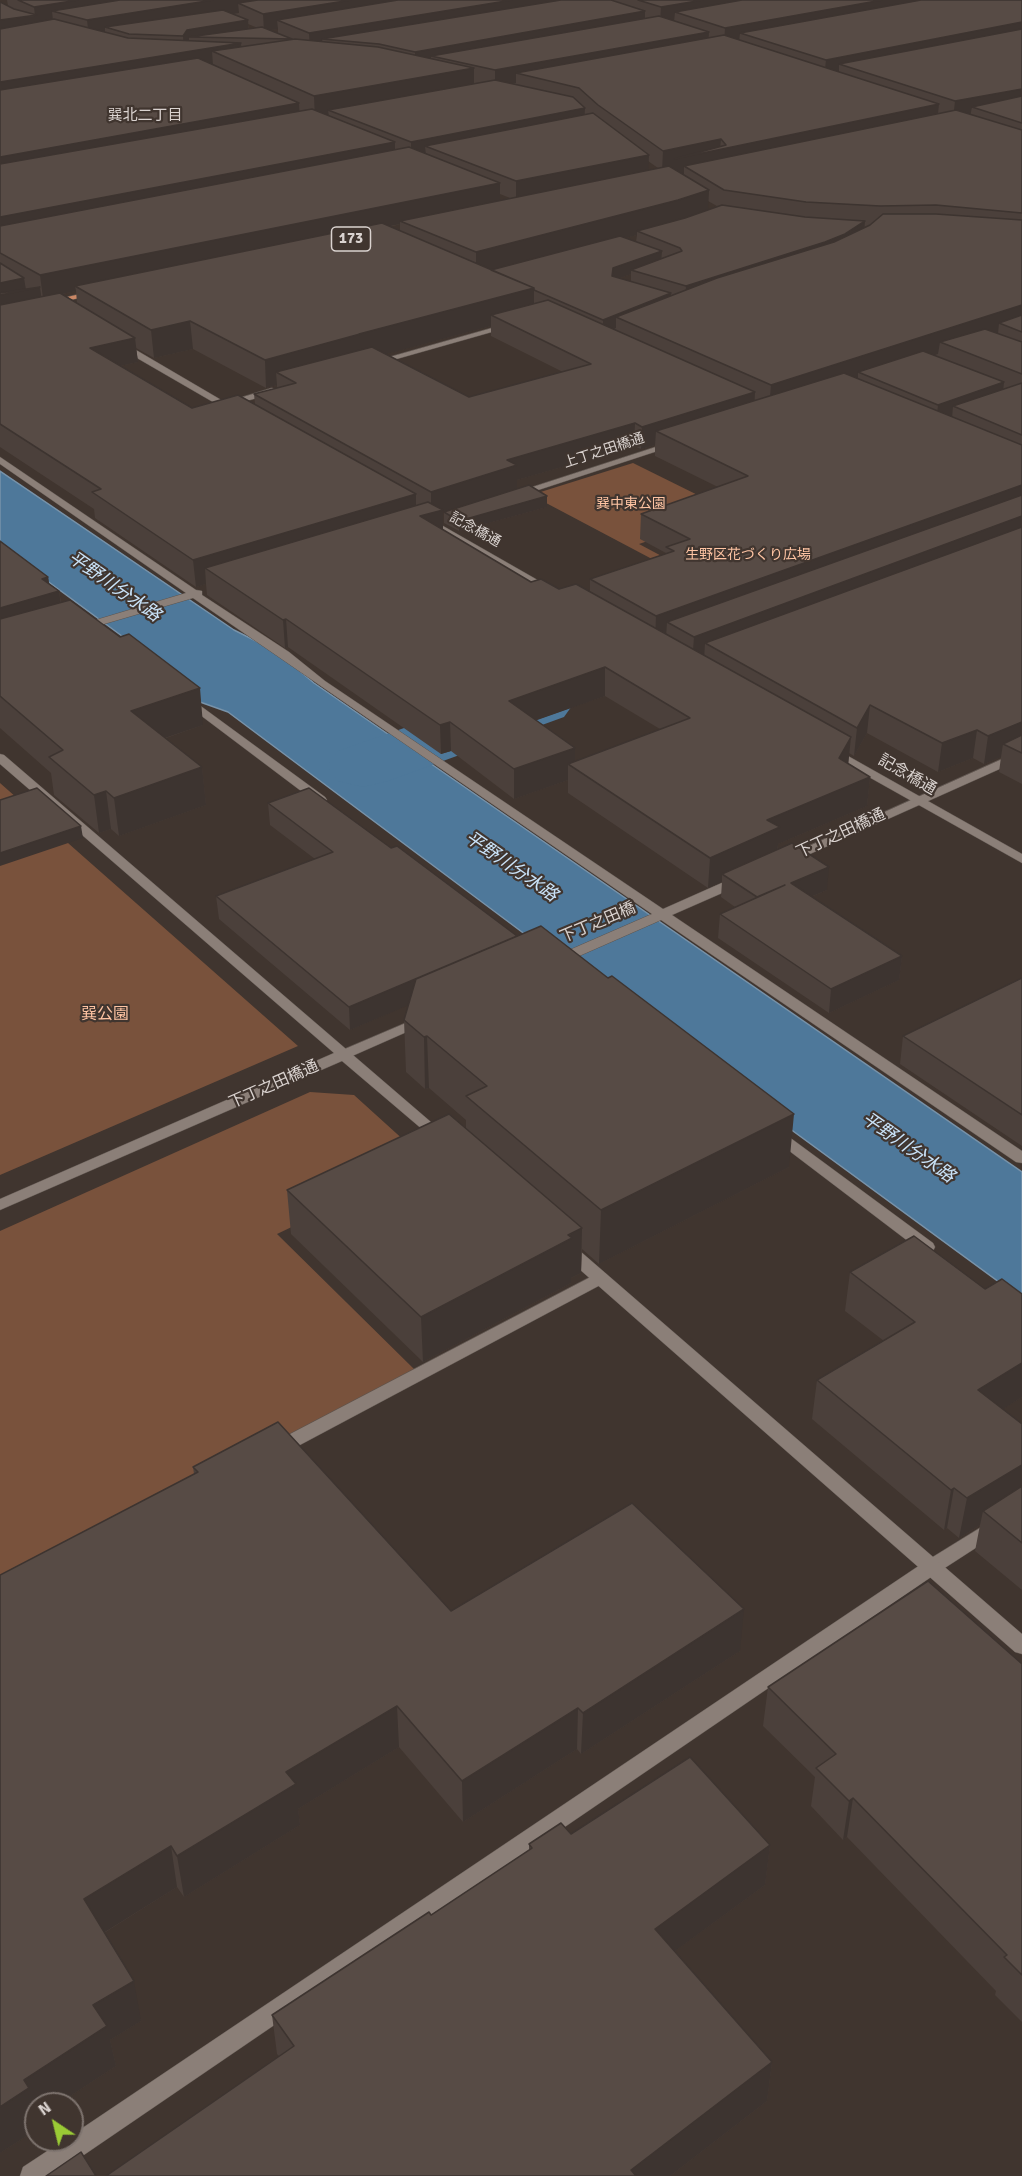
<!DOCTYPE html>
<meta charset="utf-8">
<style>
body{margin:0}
#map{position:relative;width:1022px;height:2176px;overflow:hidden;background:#40352f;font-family:Signika,sans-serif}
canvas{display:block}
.north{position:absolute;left:24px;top:2092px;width:60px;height:60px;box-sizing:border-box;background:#40352f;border:2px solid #7e746f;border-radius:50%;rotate:325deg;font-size:16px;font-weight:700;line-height:24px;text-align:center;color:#dad3d0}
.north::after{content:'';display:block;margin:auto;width:21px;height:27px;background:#9acb35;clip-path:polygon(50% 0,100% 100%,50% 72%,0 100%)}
</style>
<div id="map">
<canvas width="1022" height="2176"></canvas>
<div class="north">N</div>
</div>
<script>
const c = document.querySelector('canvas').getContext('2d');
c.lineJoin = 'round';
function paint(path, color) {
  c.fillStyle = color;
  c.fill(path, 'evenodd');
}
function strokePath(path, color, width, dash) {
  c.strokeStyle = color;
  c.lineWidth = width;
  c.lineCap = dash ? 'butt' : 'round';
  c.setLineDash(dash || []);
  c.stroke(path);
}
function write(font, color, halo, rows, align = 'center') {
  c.font = font + ' Signika,"Noto Sans JP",sans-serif';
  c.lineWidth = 4.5;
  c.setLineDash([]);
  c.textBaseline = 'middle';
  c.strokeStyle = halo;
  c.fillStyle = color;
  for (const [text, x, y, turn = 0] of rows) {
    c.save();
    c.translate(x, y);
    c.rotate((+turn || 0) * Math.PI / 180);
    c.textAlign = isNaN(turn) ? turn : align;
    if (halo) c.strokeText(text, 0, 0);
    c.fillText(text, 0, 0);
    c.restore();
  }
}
paint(new Path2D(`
 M633,463L732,512L639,544L746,601L737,604L531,495Z
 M0,783L298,1046L0,1175Z
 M310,1092L354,1095L428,1162L277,1234L415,1370L0,1588V1231Z`), '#79523c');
const water = new Path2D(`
 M0,471L234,630L276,651L314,683L1022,1172V1299L542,947L228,712L200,702L149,656L0,546Z`);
paint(water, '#4e789a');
strokePath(water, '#7893aa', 1.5);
paint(new Path2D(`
 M540,683L564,689L574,703L564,717L388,781L363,787L338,781L327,766L338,751L516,689Z`), '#4e789a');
const minor = new Path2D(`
 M506,324L513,326L379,364L372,362Z
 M272,388L275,389V393L225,407L220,404Z
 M671,442L679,444L520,496L511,494Z
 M0,457L196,590L202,591V595L289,652L325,681L663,909L735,877H745L747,880L745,883L672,915L1022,1151V1163L1016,1162L661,920L561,964H551L549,961L551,958L652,914L193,598L87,629H79V625L186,593L0,464Z
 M187,696L325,797L327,800L325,803H317L183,702L181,700Z
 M1022,750V759L792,862H782L780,859Z
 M422,1016L427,1017L429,1020L427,1023L350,1057L345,1058L338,1054L340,1051Z
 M776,1129L781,1131L933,1243L935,1247L933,1251H921L771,1137L768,1134Z
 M600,1272L606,1274L608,1278L606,1282L283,1454L277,1456L271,1454L268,1449L271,1444Z
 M1022,1502V1518L937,1573L53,2176H20L23,2167L64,2140H72V2135L923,1563Z`);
const tertiary = new Path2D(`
 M118,343H124L240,411L232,413L118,347Z
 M421,518H429L555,590L554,592H546L421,522Z
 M832,747L1022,854V863L828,754L826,751Z
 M0,754L4,755L446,1135L449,1138L446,1141H436L342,1061L0,1210V1199L334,1053L0,764Z
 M567,1243L573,1245L1022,1634V1654L1015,1652L561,1253L559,1249L561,1245Z`);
const primary = new Path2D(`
 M97,290H100V294L50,304L46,302Z`);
strokePath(minor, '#5d544e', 1);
strokePath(tertiary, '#5d544e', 1);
strokePath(primary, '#5d544e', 1);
paint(minor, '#8b7f78');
paint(tertiary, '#8b7f78');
paint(primary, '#ca8765');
paint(new Path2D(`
 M7,0H1022V784L999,772L1001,757L984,764L973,758L938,772L867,733L854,756L849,753L848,764L870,777L867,806L778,844V850L827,890L811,897L902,956L899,980L829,1013L718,938L720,914L735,907L721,897L722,882L708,888L568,793V780L514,799L451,751L441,754L288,647L285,648L207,595L206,584L196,587L95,518L94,509L0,447V2L8,6ZM248,24L258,28L249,29ZM278,29V34L269,30ZM648,161L658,168L648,170ZM500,194L510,198L500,200ZM708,201L717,206L708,210ZM400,224V231L390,227ZM637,235L636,242L625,238ZM631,274V282L620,278ZM76,291L77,303L62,294ZM491,326V336L563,372L469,397L386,354ZM136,348L154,358L193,349L266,388L277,385V388L254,394L255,404L192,408L120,366L138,362ZM655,445V456L718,487L641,514L640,539L666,553V554L590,579V592L559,589L531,582L443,530V512L517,489V480L634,446L641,449ZM605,696L660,729L575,761V748L536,720Z
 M547,507L459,531L444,523V512Z
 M0,541L48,577L49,584L59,591L61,602L203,725L166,738L202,767L206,805L119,836L111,829L99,833L54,795L51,773L0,728Z
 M268,803L789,1167L599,1264L582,1249L581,1273L571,1278V1283L423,1362L291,1234L287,1190L466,1128V1120L429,1088L425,1089L406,1072L404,1020L408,1005L350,1030L219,919L216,896L315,859L270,825Z
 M1022,978V1146L900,1064L903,1036Z
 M850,1272L1022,1294V1397L1003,1409L1022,1424V1590L975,1551L980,1525L959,1538L947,1528L944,1530L812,1419L817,1380L884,1341L845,1311Z
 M193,1467L451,1611L740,1651L581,1754L577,1749L463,1822L399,1747L298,1809L300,1825L184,1897L177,1887L104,1933L141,2021L110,2040L116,2066L58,2104H36V2130L0,2153L194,1474Z
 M1022,1664V2022L995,1995L996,1991L847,1837L843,1840L811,1806L815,1777L763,1726L768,1687Z
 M571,1834L770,1845L765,1885L675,1951L772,2062L767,2101L670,2176H106L279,2056L277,2054L272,2015L431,1915L529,1851V1844Z`), '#4b403b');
paint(new Path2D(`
 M78,0H184L52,11L53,21L0,38V20L35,16L34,7Z
 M213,0H319L238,3L239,13L121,32L105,27V34L89,37L87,20Z
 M351,0H456L277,20L278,29L264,31L263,14Z
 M512,0H580L322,39L323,48L310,50L309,33Z
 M703,0H795L675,12L674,22L660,24L661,7Z
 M882,0H972L740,33L739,42L724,45L725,28Z
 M645,11V27L431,56V66L415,69V52Z
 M248,20L249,33L189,37V43L184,50L183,36L187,30Z
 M1022,22V39L839,64V75L824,78L826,60Z
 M709,32L708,48L516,73V83L495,87V70Z
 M241,43L242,61L212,51L213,66L0,101V82Z
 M474,68V91L328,110L329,117L315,120L314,96Z
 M1022,89V107H972L970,117L953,120L955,101Z
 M299,103L300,122L0,177V157Z
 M939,104L937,123L684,166V176L662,171L663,151L721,139L720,149Z
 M585,108L584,125L425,146L426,156L411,159V142Z
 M395,142V162L0,240V217Z
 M649,155L648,174L516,201V181Z
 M500,183V204L400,221V224L82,290L75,286L76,291L43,298L40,275Z
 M709,190L708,213L637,231V235L476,277V252Z
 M865,221L864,235L685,301L686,286Z
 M662,251L661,264L631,270V274L612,281V276L613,268Z
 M24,278L26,290L40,287L43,310L0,319V283Z
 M534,288V315H491V326L361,361L276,372L277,385L266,388L265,360L359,334Z
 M671,293L670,306L616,317V328L603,334V320Z
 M1022,305V327L999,323L998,334L940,342L938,354L869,376L858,372V380L769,409L771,385Z
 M190,321L193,349L154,358L151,330Z
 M135,338L138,362L93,372L90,348Z
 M1004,382L1002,402L953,406L952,419L936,425L938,405Z
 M755,392L754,414L656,431L655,445L641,449L642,427Z
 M635,423L634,446L517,480V489L443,512V536L420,516L431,513V492L507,460Z
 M1022,485V509L667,622L666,638L655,643L656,616Z
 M416,494V520L205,568L206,584L196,587L193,560Z
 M547,496V507L459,531V521Z
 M1022,516V541L705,643L704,660L692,664L694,637Z
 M48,577L51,594L59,591L64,627L0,646V608L42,579Z
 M286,619L288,647L285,648L283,620Z
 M605,667V696L509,730V701Z
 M200,688L203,725L135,748L131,711Z
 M870,705L867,733L854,756L857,728Z
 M450,722L451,751L441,754L440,725Z
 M1022,722V748L1003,744L1001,757L984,764L988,736Z
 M977,730L973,758L938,772L942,743Z
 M851,737L848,766L839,758Z
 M575,748V768L568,764V780L514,799V769Z
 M202,767L206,805L119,836L114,798Z
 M870,777L867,806L778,844L777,857L722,874V882L708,888L710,858L767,820Z
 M106,791L111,829L99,833L94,795Z
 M81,826L83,838L0,866V853Z
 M829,867L827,890L789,906L791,883Z
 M902,956L899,980L829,1013L831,989Z
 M427,974L423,999L350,1030L349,1007Z
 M427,1036L429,1088L425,1089L424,1037Z
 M794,1114L789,1167L599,1264L601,1210Z
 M582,1228L581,1273L571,1278V1283L423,1362L421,1317Z
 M1022,1363V1397L971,1430L978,1390Z
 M1022,1465V1494L983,1511L980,1525L959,1538L967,1498Z
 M954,1488L947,1528L944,1530L951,1490Z
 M744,1609L740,1651L581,1754L583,1713Z
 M397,1706L399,1747L298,1809L300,1825L184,1897L177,1856L286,1772Z
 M578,1708L577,1749L463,1822L462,1781Z
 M853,1798L847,1837L843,1840L849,1801Z
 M770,1845L765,1885L652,1968L655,1929Z
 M171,1846L177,1887L92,1940L84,1899Z
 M134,1981L141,2021L110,2040L116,2066L58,2104H36V2130L0,2153V2107L93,2005Z
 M772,2062L767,2101L670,2176H631V2170Z`), '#3d3430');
const building = new Path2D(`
 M18,0H78L34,7Z
 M120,0H213L87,20L52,11Z
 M258,0H351L263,14L238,3Z
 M398,0H512L309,33L277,20Z
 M561,0H611L645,11L415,52L379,44L322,39Z
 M638,0H703L661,7Z
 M742,0H882L725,28L675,12Z
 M921,0H1022V22L826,60L740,33Z
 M0,2L14,9L37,15L0,20Z
 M223,10L248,20L187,30L183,36L129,34L105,27Z
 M659,16L709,32L495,70L431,56Z
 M54,19L128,38L241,43L0,82V29Z
 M262,27L292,39L189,37Z
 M1022,29V89L955,101L839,64Z
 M724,35L939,104L674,159L726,145L721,139L663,151L598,105L579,88L516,73Z
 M295,39L378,47L474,68L314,96L212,51Z
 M198,58L299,103L0,157V90Z
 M495,80L573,97L585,108L411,142L328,110Z
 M1022,96V123L972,107Z
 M312,109L395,142L0,217V164Z
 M956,110L1022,130V213L936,205L880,206L806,202L724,190L684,166Z
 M593,113L649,155L516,181L425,146Z
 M409,147L500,183L40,275L0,253V226Z
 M669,166L709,190L678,200L476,252L400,221Z
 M722,205L805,217L865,221L845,234L825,242L686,286L631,270L682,251L680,248L637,231L685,218Z
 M883,214H936L1022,220V305L771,385L616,317L717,278L834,242L870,225Z
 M382,223L534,288L359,334H360L265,360L190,321L151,330L75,286Z
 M620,236L662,251L613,268L612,276L671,293L603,320L534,290V288L491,270Z
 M0,263L24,278L0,283Z
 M40,287L0,295V293Z
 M60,293L135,338L90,348L192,408L238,395L416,494L193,560L92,492L101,489L0,424V305Z
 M548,300L755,392L642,427L635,423L507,460L517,465L431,492L254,394L296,383L276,372L372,347L469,397L591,364L491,315Z
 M1022,315V332L999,323Z
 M985,329L1022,342V374L940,342Z
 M923,351L1004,382L938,405L858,372Z
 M844,373L1022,445V485L656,616L590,579L674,551L666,547L690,539L641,514L748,476L656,431Z
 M1022,383V435L953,406Z
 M529,485L547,496L459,521L444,512Z
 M1022,495V516L694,637L667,622Z
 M428,502L443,510L420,516L531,582L541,579L559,589L576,584L851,737L839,758L870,777L767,820L780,827L710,858L568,764L690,718L605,667L509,701L575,748L514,769L450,722L440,725L286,619L283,620L205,568Z
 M1022,527V722L988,736L977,730L942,743L870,705L857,728L705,643Z
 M0,541L48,577L42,579L59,591L0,608Z
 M70,600L120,637L129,634L200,688L131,711L202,767L114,798L106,791L94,795L49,757L63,750L0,696V619Z
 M1022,735V753L1003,744Z
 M37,788L81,826L0,853V800Z
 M309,788L391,848L397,846L517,936L349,1007L216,896L333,852L268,803Z
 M792,843L829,867L791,883L902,956L831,989L720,914L785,885L757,897L722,874Z
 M541,926L608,978L612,976L794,1114L601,1210L466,1096L487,1086L427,1036L424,1037L404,1020L416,979Z
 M1022,978V1115L903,1036Z
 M449,1114L582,1228L568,1235L572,1238L421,1317L287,1190Z
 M914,1236L985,1289L1002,1279L1022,1294V1363L978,1390L1022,1424V1465L967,1498L954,1488L951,1490L817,1380L915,1322L850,1272Z
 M278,1422L451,1611L632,1503L744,1609L583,1713L578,1708L462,1781L397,1706L286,1772L296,1784L177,1856L171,1846L84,1899L134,1981L93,2005L107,2026L24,2080L29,2088L0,2107V1575L198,1472L193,1467Z
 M1022,1486V1543L983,1511Z
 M928,1581L1022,1664V1975L1004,1957L1007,1955L853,1798L849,1801L816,1768L836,1754L768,1687Z
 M690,1757L770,1845L655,1929L772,2062L631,2170L636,2176H106L294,2046L272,2015L429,1912L431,1915L532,1848L529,1844L561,1823L571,1834Z
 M81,2152L96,2176H46Z`);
paint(building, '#574b45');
strokePath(building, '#3d3430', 1.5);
write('14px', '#dad3d0', '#40352f', [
 ["上丁之田橋通",604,451,-18],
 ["記念橋通",475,530,29]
]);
write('14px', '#fec4a3', '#40352f', [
 ["巽中東公園",631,504],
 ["生野区花づくり広場",748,555]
]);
write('15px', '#dad3d0', '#40352f', [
 ["巽北二丁目",145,116]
]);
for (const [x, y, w] of [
 [351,239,39]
]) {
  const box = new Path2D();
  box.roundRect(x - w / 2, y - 12, w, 24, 4.5);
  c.fillStyle = '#40352f';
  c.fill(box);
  strokePath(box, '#dad3d0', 1.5);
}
write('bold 15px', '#dad3d0', null, [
 ["173",351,239]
]);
write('16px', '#dad3d0', '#40352f', [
 ["記念橋通",907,775,30],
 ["下丁之田橋通",841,834,-25],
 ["下丁之田橋",598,923,-23],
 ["下丁之田橋通",274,1085,-24]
]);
write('16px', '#fec4a3', '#40352f', [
 ["巽公園",105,1015]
]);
write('italic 18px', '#cae4fa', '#40352f', [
 ["平野川分水路",114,587,35],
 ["平野川分水路",511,867,35],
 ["平野川分水路",908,1148,35]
]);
</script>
